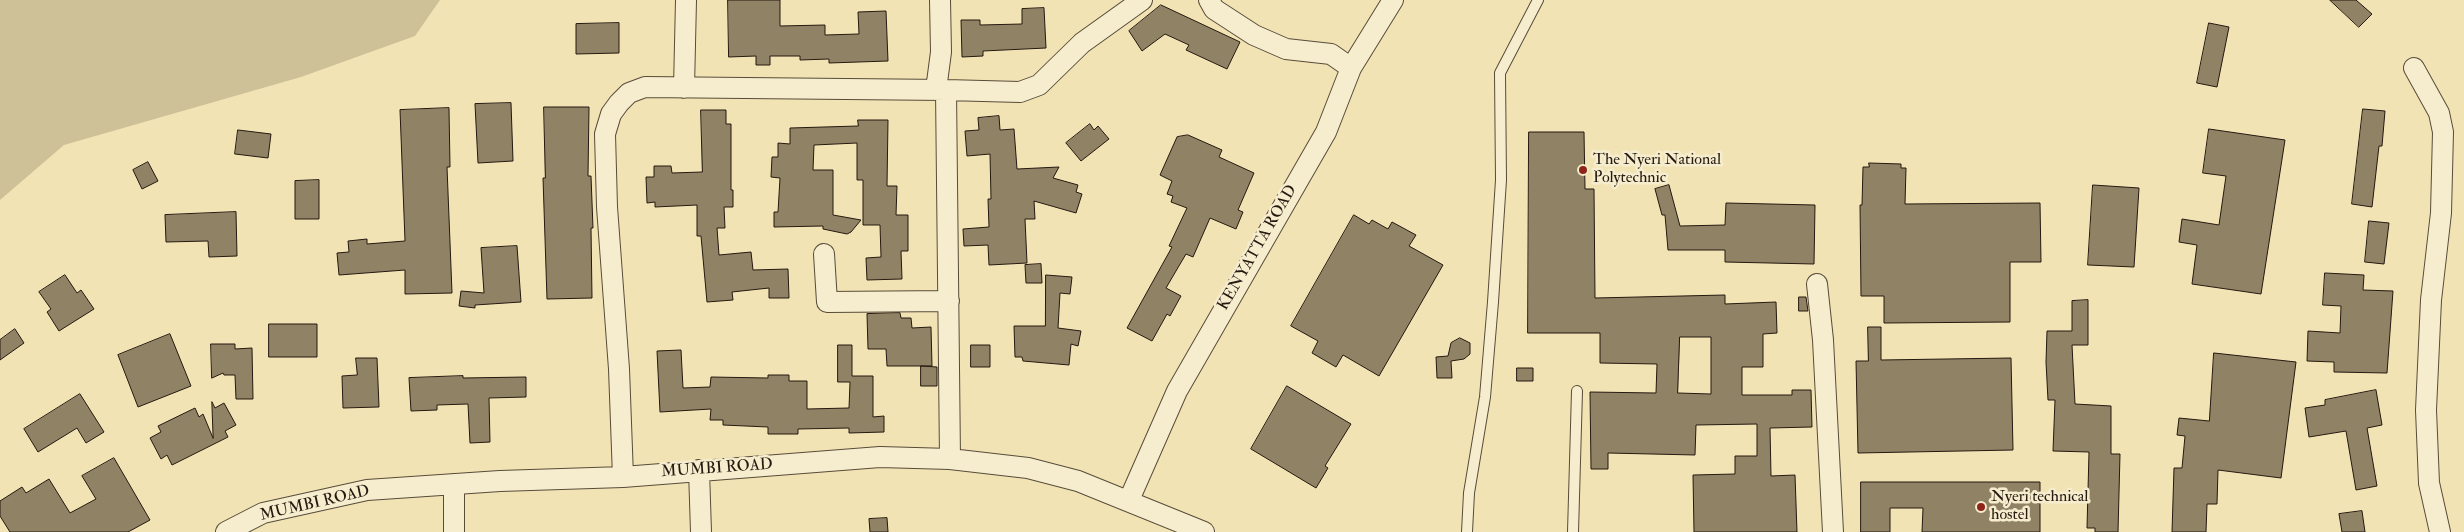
<!DOCTYPE html>
<style>
body{margin:0}
canvas{display:block;background:#f1e3b4}
</style>
<canvas width="2464" height="532"></canvas>
<script>
const c = document.querySelector('canvas').getContext('2d');
c.lineJoin = 'round';
function paint(path, color) {
  c.fillStyle = color;
  c.fill(path, 'evenodd');
}
function strokePath(path, color, width, dash) {
  c.strokeStyle = color;
  c.lineWidth = width;
  c.lineCap = dash ? 'butt' : 'round';
  c.setLineDash(dash || []);
  c.stroke(path);
}
function write(font, color, halo, rows, align = 'center') {
  c.font = font + ' "IM FELL Double Pica",serif';
  c.lineWidth = 5;
  c.setLineDash([]);
  c.textBaseline = 'middle';
  c.strokeStyle = halo;
  c.fillStyle = color;
  for (const [text, x, y, turn = 0] of rows) {
    c.save();
    c.translate(x, y);
    c.rotate((+turn || 0) * Math.PI / 180);
    c.textAlign = isNaN(turn) ? turn : align;
    if (halo) c.strokeText(text, 0, 0);
    c.fillText(text, 0, 0);
    c.restore();
  }
}
paint(new Path2D(`
 M0,0H440L415,36L301,77L64,145L0,200Z`), '#cec198');
const building = new Path2D(`
 M728,0H780V26L825,25V35L859,34L858,12L886,11L888,61L829,63V59L800,60V56H770V65H756V56L729,57Z
 M2330,0H2356L2372,14L2359,27Z
 M1161,5L1240,42L1227,69L1186,50L1189,45L1165,34L1142,51L1129,31Z
 M1044,8L1046,48L983,51V56L962,57L961,20H980V25L1022,24V9Z
 M619,23V53L576,54V24Z
 M2209,23L2229,27L2217,87L2197,83Z
 M511,103L513,161L478,163L475,104Z
 M544,107H589L588,176H591L593,228H591L592,298L547,299L543,178H545Z
 M449,108L450,167H447L452,293L405,294V270L339,275L337,253L349,252L348,241L367,239V244L405,241L400,110Z
 M2363,109L2385,111L2382,146H2379L2372,207L2352,204Z
 M701,110H726V124H731V190H733V207H724L725,228H717L719,255L751,252L753,270L788,269L789,298H769V288L732,292L733,300L707,302L701,236H697V205L655,207V202L647,203L646,177H654V166H671L672,173L702,172Z
 M999,116L1000,130L1014,129L1017,169L1059,167L1053,178L1078,185L1076,192L1082,194L1076,213L1034,201L1035,219H1025L1027,263L989,265L988,245L964,246L963,229L989,227L988,199H991L990,154L967,156L965,131L979,130L978,118Z
 M858,120H888L887,186H897L896,215H908V251H901L902,279L867,280L866,258L881,257L880,225H863V180H857V143L814,145L813,170H833V215L861,220L851,232L847,234L823,229V226L774,227V212H778L780,178L771,177L772,157H778V143L790,144V128L858,126Z
 M1090,124L1094,130L1098,126L1109,139L1081,161L1066,143Z
 M2209,129L2285,140L2261,294L2192,284L2197,245L2179,242L2182,219L2219,225L2226,176L2203,173Z
 M238,130L271,134L268,158L235,154Z
 M1529,132H1584L1585,189H1594L1595,298L1725,295V304L1776,302L1777,333L1763,334V367H1742V395H1792V390H1811L1812,427L1770,428L1771,476L1795,475L1797,532H1694L1693,475L1735,474V456H1757V424L1696,425L1695,455L1608,453V469H1591L1590,392L1656,393L1657,364L1600,363V333H1528ZM1680,337H1711V394L1678,393Z
 M1188,135L1222,150L1219,157L1254,173L1238,210L1243,212L1236,229L1210,218L1193,257L1186,254L1166,288L1181,296L1170,316L1167,314L1152,341L1127,328L1172,247L1169,246L1187,208L1171,202L1173,196L1167,194L1172,181L1160,175L1177,137Z
 M148,162L158,181L142,189L133,170Z
 M1869,163L1901,164V168H1906L1905,204L2040,203L2041,262H2010V322L1884,323V296H1861L1860,205H1862L1863,167H1869Z
 M319,180V219H295V181Z
 M1669,185L1680,226L1725,225L1726,203L1815,205L1814,264L1725,262V250H1668L1665,215H1662L1655,189Z
 M2093,185L2139,188L2134,267L2088,265Z
 M236,212L237,256L209,257L208,241L166,242L165,215Z
 M1354,215L1369,224L1372,220L1388,229L1392,222L1416,235L1409,246L1443,265L1379,376L1343,355L1336,367L1312,353L1318,341L1291,326Z
 M2369,221L2389,223L2384,264L2365,262Z
 M517,246L521,302L475,305V308L459,306L461,291L484,293L481,248Z
 M1041,264L1042,283H1026L1025,265Z
 M2325,273L2364,275L2363,290L2393,291L2387,373L2334,372V362L2307,361L2308,331L2340,333L2341,306L2323,305Z
 M65,275L77,293L81,290L94,309L59,331L47,312L51,309L39,292Z
 M1046,275L1072,277L1070,294L1060,293L1058,328L1081,331L1078,346L1071,344L1069,365L1023,361L1022,357H1015L1014,326H1045Z
 M1799,297H1806L1808,311H1799Z
 M2088,300V345H2072L2075,404L2111,406V454H2120L2118,532H2095V528H2087L2089,452L2053,451L2055,400H2048L2046,362L2047,331H2072V301Z
 M900,313L901,318H911L912,328L931,327L932,366H887L886,349H868L867,314Z
 M269,324H317V357H269Z
 M1868,327H1881V360L2011,358L2013,450L1858,453L1856,361H1868Z
 M15,329L24,343L0,360V340Z
 M170,334L191,386L138,407L118,355Z
 M1460,338L1470,343V354L1464,359L1451,361L1452,378H1437L1436,357L1448,356L1451,343Z
 M211,344H235V349L252,348L253,399H236L235,375H224L223,373L212,378Z
 M838,345H852V376H873V417L884,416V432L849,433V428L798,429V434H768V427L723,425V420H710L711,409L660,412L657,351L681,350L683,388L710,387L711,377L768,378V375H789V381H807V409L849,408L850,382H838Z
 M971,345H990V367H971Z
 M2214,353L2296,362L2281,478L2218,470L2217,504H2207L2206,532H2172L2174,468H2182L2185,436L2177,435L2179,418L2209,421Z
 M356,358H377L379,407L343,408L342,376L357,375Z
 M921,366L937,367V386H921Z
 M1517,368H1533V381H1517Z
 M463,376V378L526,377V397L489,398L490,442L470,443L468,404L437,405V410L411,411L409,378Z
 M1287,386L1351,424L1325,466L1328,468L1316,488L1251,449Z
 M2376,390L2382,425L2367,428L2377,486L2356,490L2346,431L2309,437L2305,408L2325,405V400Z
 M80,394L104,432L86,443L77,428L38,452L24,429Z
 M212,402L215,408L224,403L236,425L225,431L228,437L172,465L167,455L161,459L150,438L161,432L158,426L195,408L199,417L203,414L213,438Z
 M114,458L150,520L128,532H10L0,516V501L22,487L26,493L49,479L70,513L96,499L82,476Z
 M1861,482H2040V532H1922L1923,508H1890V532H1861Z
 M2362,511L2365,532H2342L2339,514Z
 M887,518L888,532H870L869,519Z`);
paint(building, '#8f8265');
strokePath(building, '#251910', 1);
const lane = new Path2D(`
 M1467,532L1469,493L1485,397L1493,302L1501,180L1500,73L1538,0
 M1573,532L1577,391`);
const street = new Path2D(`
 M1209,0L1214,9L1254,35L1286,49L1331,54L1351,68
 M2414,68L2439,113L2443,132L2441,213L2431,300L2426,410L2429,483L2440,532
 M684,88L686,0
 M936,90L941,52L940,0
 M946,90L1020,92L1039,85L1082,43L1142,0
 M824,254L827,302L949,301
 M1817,284L1823,340L1833,532
 M699,470L701,532
 M623,477L619,369L607,207L605,134L611,114L619,103L629,93L645,87L946,90L950,459
 M454,484V532
 M1129,500L1177,391L1326,132L1351,68L1393,0
 M226,532L263,513L367,490L500,481L623,477L880,457L950,459L1028,468L1078,481L1204,532`);
strokePath(lane, '#584c39', 12);
strokePath(street, '#584c39', 22);
strokePath(lane, '#f6edce', 10);
strokePath(street, '#f6edce', 20);
for (const [x, y, r, color] of [
 [1583,170,5,"#8f2418"],
 [1981,507,5,"#8f2418"]
]) {
  const dot = new Path2D();
  dot.arc(x, y, r, 0, 2 * Math.PI);
  c.fillStyle = color;
  c.fill(dot);
  strokePath(dot, '#f6edce', 2);
}
write('16px', '#251910', '#f6edce', [
 ["The Nyeri National",1593,161],
 ["Polytechnic",1593,179],
 ["Nyeri technical",1991,498],
 ["hostel",1991,516]
], 'left');
write('16px', '#251910', '#f6edce', [
 ["KENYATTA ROAD",1258,248,-60],
 ["MUMBI ROAD",717,469,-4],
 ["MUMBI ROAD",315,504,-13]
]);
</script>
